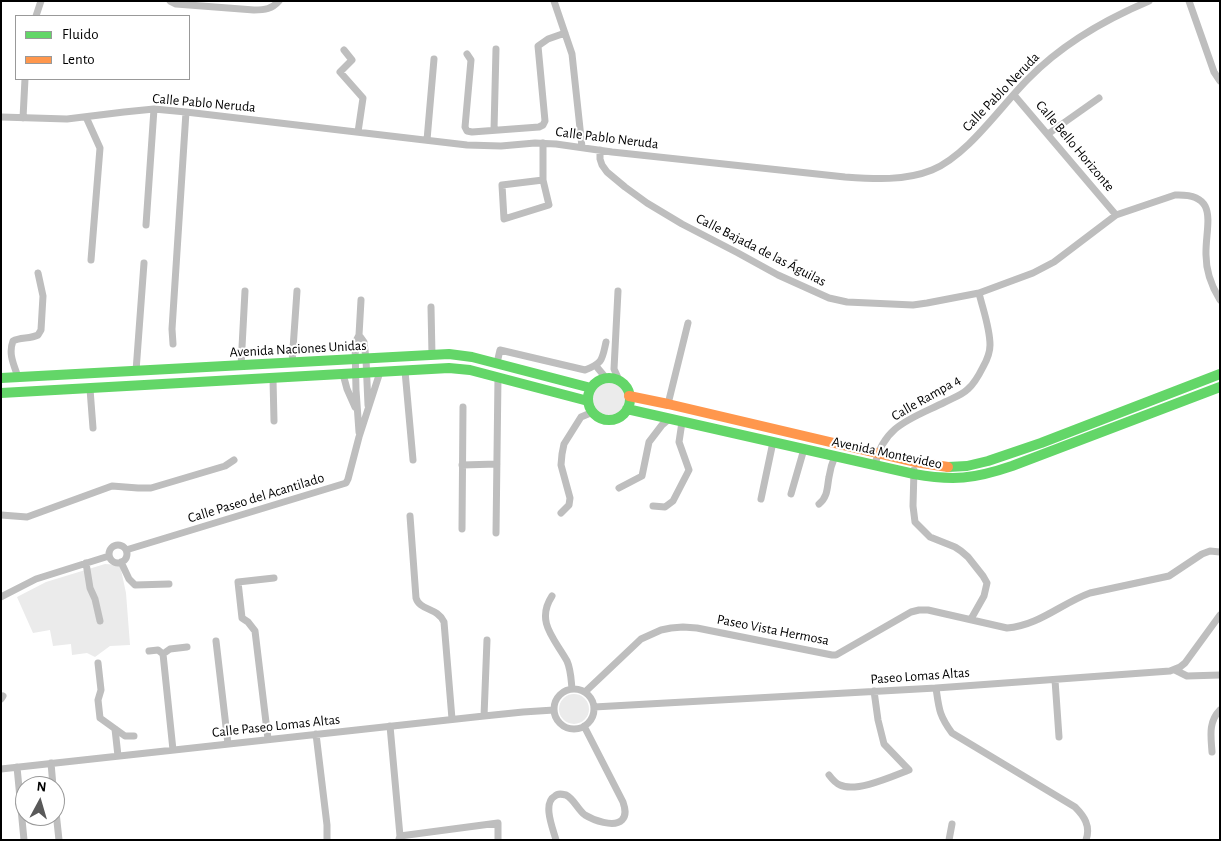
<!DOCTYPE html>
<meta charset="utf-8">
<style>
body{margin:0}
#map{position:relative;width:1221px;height:841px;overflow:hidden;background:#fff;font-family:"Alegreya Sans",sans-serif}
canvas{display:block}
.frame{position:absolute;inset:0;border:2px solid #000;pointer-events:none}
.legend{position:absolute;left:15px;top:15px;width:175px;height:65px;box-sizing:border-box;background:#fff;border:1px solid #999;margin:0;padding:6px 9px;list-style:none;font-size:15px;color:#000}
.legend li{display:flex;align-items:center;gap:10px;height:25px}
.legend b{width:25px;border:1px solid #999}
.north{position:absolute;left:15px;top:776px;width:50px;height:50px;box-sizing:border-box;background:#fff;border:1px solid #999;border-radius:50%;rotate:6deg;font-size:14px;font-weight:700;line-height:20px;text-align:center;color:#000}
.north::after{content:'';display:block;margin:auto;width:18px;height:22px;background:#595959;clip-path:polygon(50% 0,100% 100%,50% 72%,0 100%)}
</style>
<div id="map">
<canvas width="1221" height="841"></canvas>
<div class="frame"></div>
<ul class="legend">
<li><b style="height:6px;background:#63d668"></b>Fluido</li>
<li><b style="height:6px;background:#ff974d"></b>Lento</li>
</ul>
<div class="north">N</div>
</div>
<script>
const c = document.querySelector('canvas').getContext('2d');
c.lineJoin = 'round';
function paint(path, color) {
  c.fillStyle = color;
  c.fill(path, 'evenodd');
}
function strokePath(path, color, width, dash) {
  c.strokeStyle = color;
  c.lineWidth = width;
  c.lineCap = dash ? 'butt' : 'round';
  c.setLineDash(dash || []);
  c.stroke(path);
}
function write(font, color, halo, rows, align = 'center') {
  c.font = font + ' "Alegreya Sans",sans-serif';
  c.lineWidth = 4;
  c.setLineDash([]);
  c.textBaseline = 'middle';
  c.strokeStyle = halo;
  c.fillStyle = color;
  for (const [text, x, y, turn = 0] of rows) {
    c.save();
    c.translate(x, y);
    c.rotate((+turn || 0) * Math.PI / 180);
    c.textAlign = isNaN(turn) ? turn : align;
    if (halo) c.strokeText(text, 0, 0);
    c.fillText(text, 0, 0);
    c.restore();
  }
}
paint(new Path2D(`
 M590 399a19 19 0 1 1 38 0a19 19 0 1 1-38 0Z
 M105,564L120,565L126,593L130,645L110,646L95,657L87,653L72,655L71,644L53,646L50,630L33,633L17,597L46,582Z
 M559 709a15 15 0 1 1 30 0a15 15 0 1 1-30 0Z`), '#ebebeb');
strokePath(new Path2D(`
 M170,1L176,4L254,10C265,10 272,9 279,1
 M554,1L572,54L582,147
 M1189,1L1214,72L1220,81
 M36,16L41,1
 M344,50L352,60L340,72L363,98L358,132
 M467,54L471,60L465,127L467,131L472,132L539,127L543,125L545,121L538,46L548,39L565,33
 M1014,95L1116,215
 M1,117L67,119L124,112L154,109L186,112L467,145L501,146L535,143L556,144L612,152L845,177C874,179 905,181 932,170C968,155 1000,107 1028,79C1062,44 1104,20 1149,1
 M86,117L100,148L91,260
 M23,118L25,79
 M494,130L496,49
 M1048,134L1099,98
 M427,140L434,59
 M543,143V180L549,205L504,219L502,185L543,180
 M600,150V159L602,165L607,172L625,187L647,203L682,224L738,253L778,275L829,298L847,302L913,305L927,303L979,293L1033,273L1054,262L1116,215L1175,195C1221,193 1205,226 1206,255C1206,270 1212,287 1220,300
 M146,225L154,109
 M618,291L614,369L619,380
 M431,307L432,355
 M359,335L364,342L366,359L368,405
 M173,344L172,329L186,112
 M292,363L297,291
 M497,363L500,350L585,370C603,363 602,360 606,342
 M241,366L245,291
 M596,366L606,378
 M136,371L144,263
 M405,371L413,460
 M343,374L347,389L355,407
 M18,377C14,365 8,354 13,341C20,337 30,339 38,335L41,330L43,296L38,273
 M273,379L274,421
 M90,389L93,428
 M668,404L688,323
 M359,432L356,390L355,343L359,335L361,300
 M462,465L497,464
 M875,465C883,425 913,418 945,402C953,398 962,395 968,389C975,383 979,375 983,367C987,360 990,353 990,345C990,328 983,310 979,293
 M914,470L913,506L915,522L930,537L955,547L961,551L968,557L983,576L987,583L984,596L971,619
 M619,488L642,476L649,442L662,425L669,419
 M791,494L804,449
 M761,499L773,442
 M819,504C828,497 827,487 829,477C830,470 832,463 835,456
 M653,506L665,507L673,501L689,470L679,442L682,422
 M561,513L569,505L570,498L561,465L562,454L564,444L581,417L593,412
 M1,515L27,517L112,486L138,488H151L225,466L234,460
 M410,516L416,598C420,611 437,607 444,622L452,719
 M462,529L463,407
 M496,533L498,377
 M109 554a9 9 0 1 1 18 0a9 9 0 1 1-18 0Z
 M126,550L346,483L348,479L359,437L380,372
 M121,562L129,579L135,585L169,584
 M86,563L90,588L95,599L100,621
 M552,596C535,622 555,639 567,661C571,670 571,679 572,689
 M1,597L36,579L109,556
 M216,641L228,744
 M149,651L158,650L163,654L170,649L187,647
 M163,654L173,750
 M98,663L101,690L98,700L100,718L125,736H134
 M1175,670L1187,676L1220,675
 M1055,680L1059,737
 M936,688C939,709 939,715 952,733L1075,807C1084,816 1091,826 1086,840
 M554 709a20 20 0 1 1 40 0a20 20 0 1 1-40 0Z
 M585,692L641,639L661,630L671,628L683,627L697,628L832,655H836L911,612L919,610H928L1007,628C1038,626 1062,603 1090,593L1169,576L1202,554L1210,551L1220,552
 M1,699L3,696
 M594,707L936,688L1170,671L1180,667L1185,663L1220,615
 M484,716L487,640
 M390,726L400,836L399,839
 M115,729L118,756
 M316,734L327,825V840
 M268,739L255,631L248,622L242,618L238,582L274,578
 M1212,752C1211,737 1208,722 1220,710
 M51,763L53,786
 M17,767L24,840
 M1,769L484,716L523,712L554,710
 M829,775C832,779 835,783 840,785C856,793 893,776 909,770L884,744L878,720L874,691
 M55,803L59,840
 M400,836L498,823V840
 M556,840C553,829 542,803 555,796C558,793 562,794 566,795C574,799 578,810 585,815C593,820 614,828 622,820C627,815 625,808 623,802L584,726
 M949,840L952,824`), '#bebebe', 7);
strokePath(new Path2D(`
 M1,378L449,354L472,357L591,388
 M588 399a21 21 0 1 1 42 0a21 21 0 1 1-42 0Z
 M1,393L449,368L470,370L588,401
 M627,409L914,474C953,481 974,479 1012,466L1220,387
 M948,467L967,466L988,461L1041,443L1220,374`), '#63d668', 10);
strokePath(new Path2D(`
 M629,396L668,404L915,462L948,467`), '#ff974d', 10);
write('14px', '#000', '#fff', [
 ["Calle Pablo Neruda",1001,92,-46],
 ["Calle Pablo Neruda",204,103,5],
 ["Calle Pablo Neruda",607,138,7],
 ["Calle Bello Horizonte",1075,146,50],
 ["Calle Bajada de las Águilas",761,250,27],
 ["Avenida Naciones Unidas",298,349,-3],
 ["Calle Rampa 4",926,398,-30],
 ["Avenida Montevideo",887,453,12],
 ["Calle Paseo del Acantilado",256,498,-17],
 ["Paseo Vista Hermosa",773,630,11],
 ["Paseo Lomas Altas",920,676,-4],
 ["Calle Paseo Lomas Altas",276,726,-6]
]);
</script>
